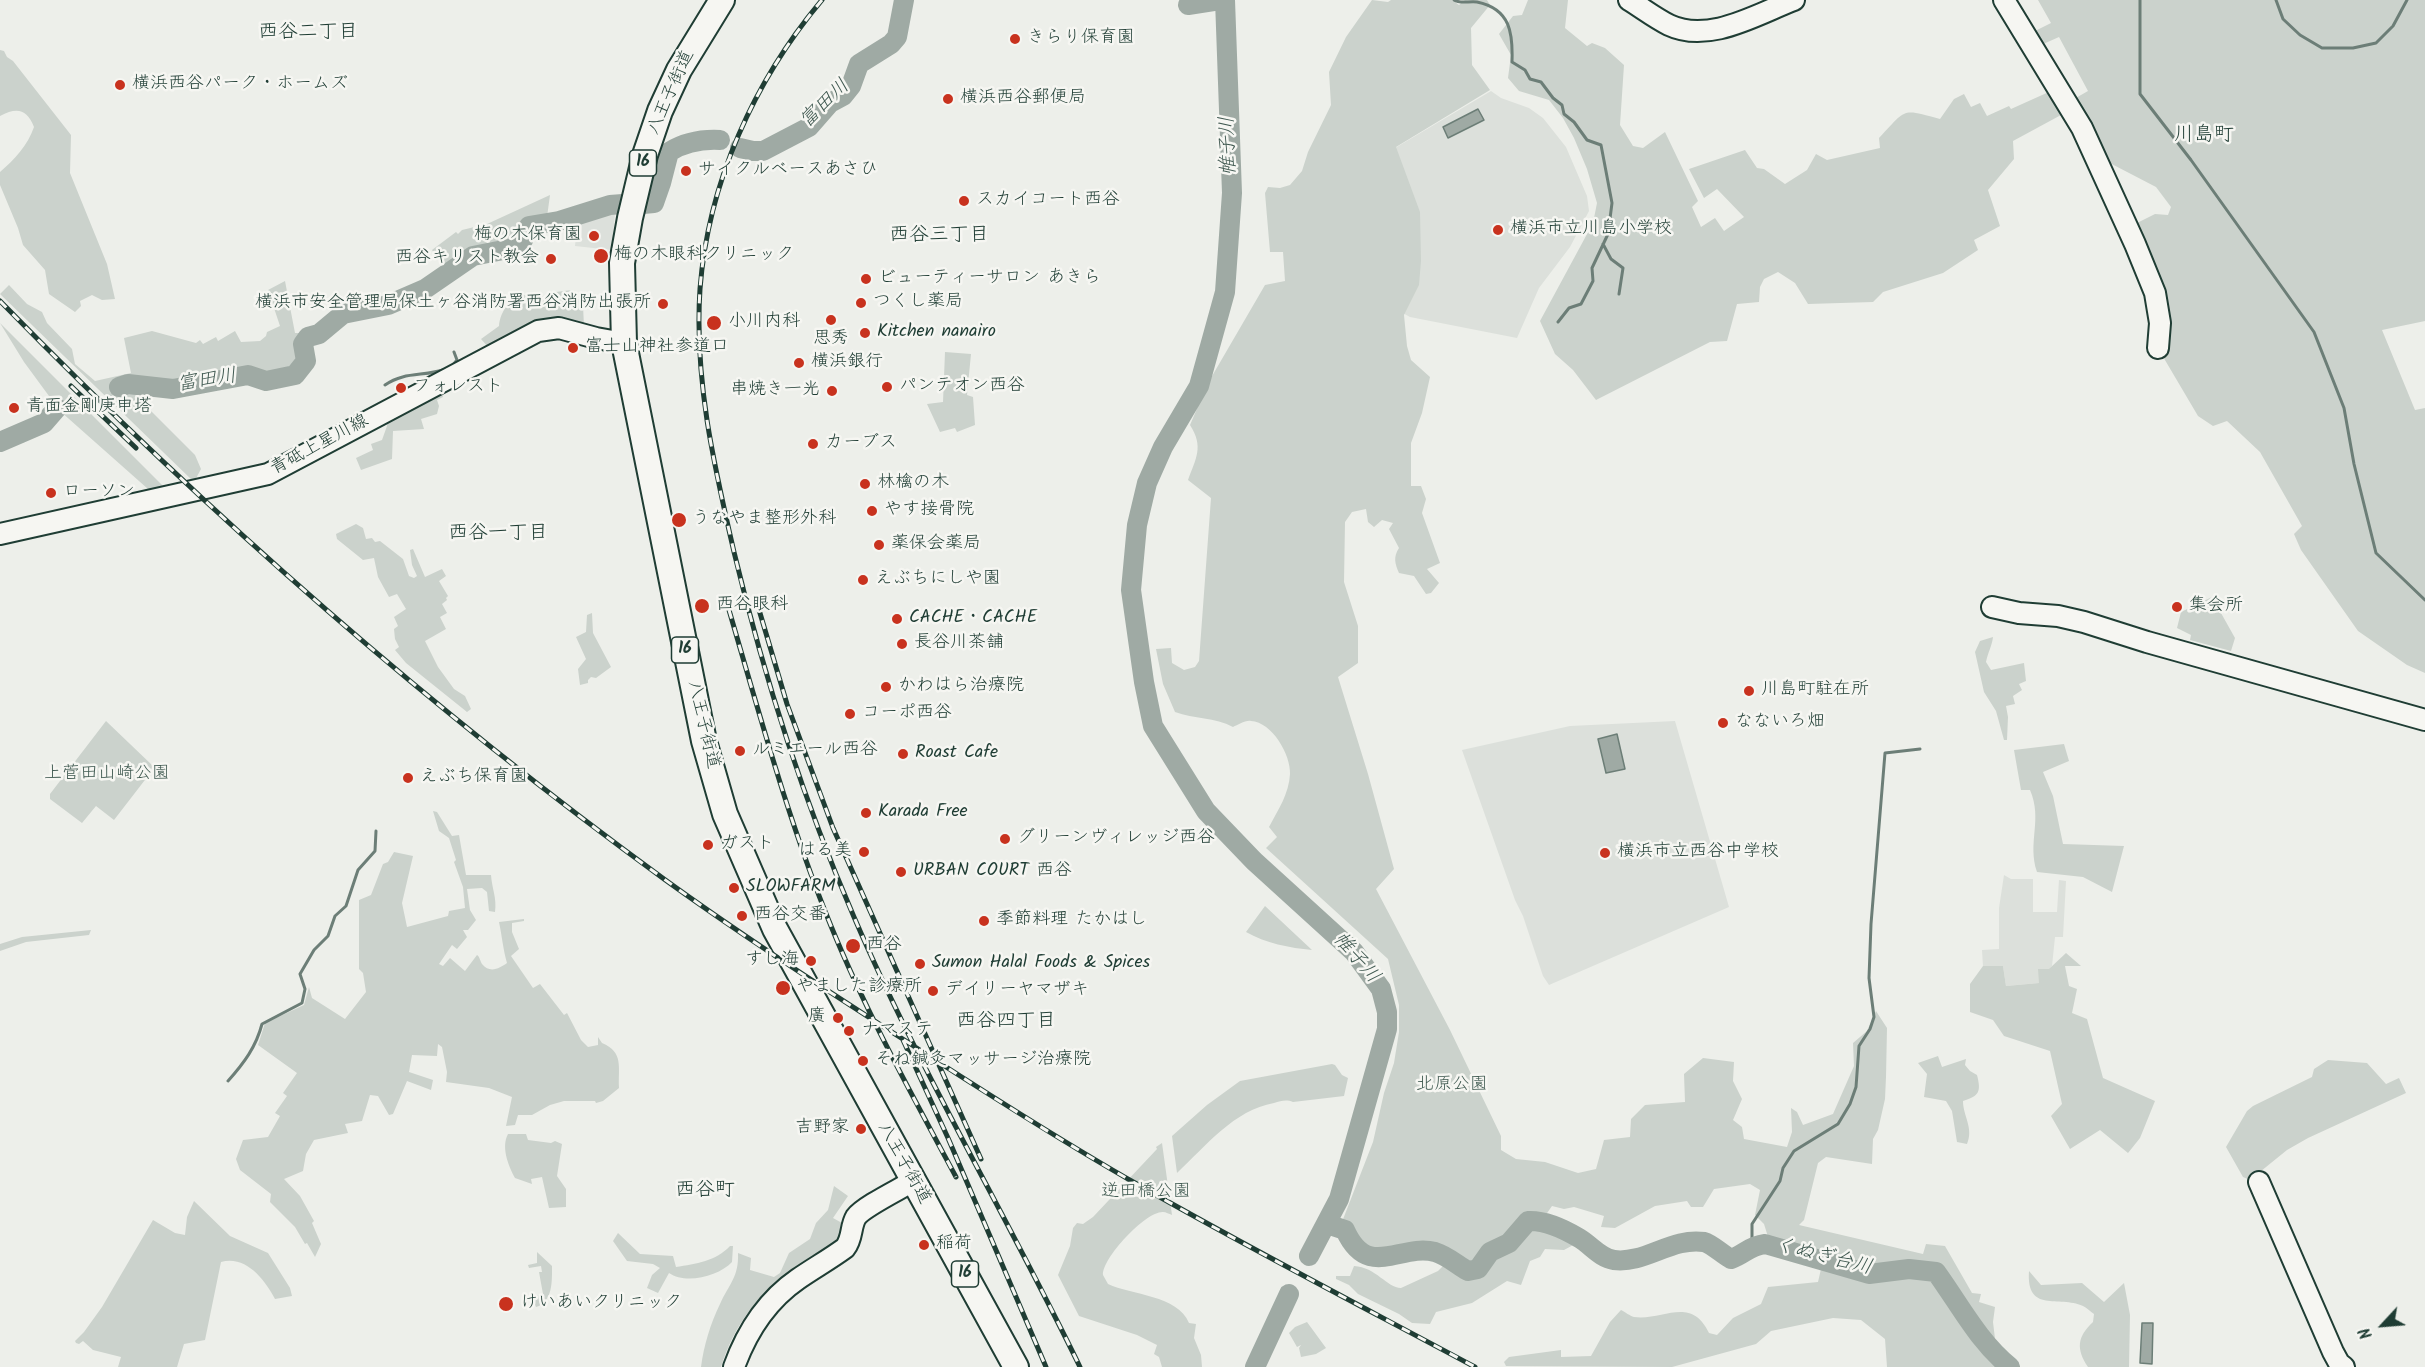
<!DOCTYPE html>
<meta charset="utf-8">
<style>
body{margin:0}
#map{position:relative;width:2425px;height:1367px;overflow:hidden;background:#edefea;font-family:Kalam,sans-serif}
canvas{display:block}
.north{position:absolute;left:2353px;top:1295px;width:60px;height:60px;-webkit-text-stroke:4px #f6f6f2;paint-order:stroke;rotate:244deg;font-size:16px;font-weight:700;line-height:24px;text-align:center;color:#1f3d34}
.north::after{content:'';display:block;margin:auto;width:21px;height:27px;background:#1f3d34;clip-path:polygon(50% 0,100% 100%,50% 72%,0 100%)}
</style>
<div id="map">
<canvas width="2425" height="1367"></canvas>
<div class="north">N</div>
</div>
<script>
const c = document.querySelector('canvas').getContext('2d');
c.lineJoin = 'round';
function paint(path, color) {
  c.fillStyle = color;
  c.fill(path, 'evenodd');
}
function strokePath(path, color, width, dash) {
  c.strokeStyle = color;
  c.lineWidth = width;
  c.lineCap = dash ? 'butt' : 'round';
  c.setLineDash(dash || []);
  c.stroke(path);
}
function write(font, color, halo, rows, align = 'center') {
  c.font = font + ' Kalam,"Klee One",sans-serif';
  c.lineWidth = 5;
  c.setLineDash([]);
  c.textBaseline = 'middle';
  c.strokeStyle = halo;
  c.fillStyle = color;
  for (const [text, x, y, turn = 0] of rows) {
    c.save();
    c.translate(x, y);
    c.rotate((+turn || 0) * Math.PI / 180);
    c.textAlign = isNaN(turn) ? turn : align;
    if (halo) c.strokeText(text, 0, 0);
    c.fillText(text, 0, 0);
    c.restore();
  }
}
paint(new Path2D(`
 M1491,91L1501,98L1529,108L1543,118L1566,147L1587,196L1589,211L1570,247L1539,288L1517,338L1410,317L1401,312L1395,148Z
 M609,210L615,212L612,250L575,246L577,227H573L574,220Z
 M1675,721L1729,907L1549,985L1543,976L1523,916L1515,900L1462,750L1570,726Z
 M2004,875L2011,879H2033V912H2057L2059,880L2066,881L2063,937H2055L2052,966L2039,983L2006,986L2003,966H1983L1982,950L1999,949V908Z`), '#dce0db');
paint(new Path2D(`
 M1372,0L1388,2L1391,0H1452L1459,5L1465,0H1487L1490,5L1471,28L1472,65L1490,90L1396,147L1420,212L1421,261L1419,285L1404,315L1407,346L1411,360L1430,377L1422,413L1411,443V486H1421L1426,499L1422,513L1440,563L1427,569L1439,583L1431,593L1426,594L1414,576L1399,573C1395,564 1393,557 1399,548L1389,529L1393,523L1382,520L1374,527L1368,522L1366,509L1352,512L1345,522L1344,582L1358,626V663L1338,677L1368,774L1394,869L1376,889L1450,1030L1501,1136V1150L1516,1159L1545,1162L1578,1173L1596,1169L1604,1140L1630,1137L1631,1119L1645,1105L1685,1102L1684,1074L1703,1058L1734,1062L1733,1081L1742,1099L1733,1120L1742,1127L1744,1139L1787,1147L1792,1132L1791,1108L1797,1112L1803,1125L1833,1114L1854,1066L1853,1043L1867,1031L1876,1011L1887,1028L1886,1077L1885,1099L1878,1130L1873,1139L1872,1164L1826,1157L1818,1163L1804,1220L1799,1225L1923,1254L1926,1244L1945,1246L1972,1293L1981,1294L1979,1302L1995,1307L1993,1322L1996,1347L2019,1367H1887L1885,1339L1861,1320L1833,1318L1771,1331L1756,1344L1672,1367L1506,1366L1504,1362L1509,1357L1561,1350V1357L1591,1356L1610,1322L1621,1310C1625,1312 1630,1316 1634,1317C1663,1321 1691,1295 1709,1333L1717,1335L1733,1318L1761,1304L1768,1287L1818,1282L1821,1269L1802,1248L1769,1240L1764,1224L1755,1215L1760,1190L1750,1184L1714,1189L1703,1207H1691L1687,1201L1655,1206L1615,1228L1601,1227L1604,1216L1574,1207L1564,1209L1552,1206L1545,1216L1586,1238L1564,1250L1545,1249L1540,1257L1530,1261L1521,1285L1507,1281L1472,1303L1436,1312L1430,1324L1412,1323L1399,1314L1358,1294L1349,1285L1336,1279V1276H1350L1354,1266C1376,1267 1387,1288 1401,1288L1438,1271L1443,1266C1438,1250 1423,1249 1409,1249V1258C1381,1264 1345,1259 1340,1227L1373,1142L1384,1093L1394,1063L1399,1032V1005L1388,959L1266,848L1277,837L1269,827C1278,810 1289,794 1290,774C1291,755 1272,722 1251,721C1245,720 1238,725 1233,727C1215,717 1194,719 1175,712L1163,684L1156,649L1171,648L1172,663L1184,670L1195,667L1199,661L1211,498L1188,480C1196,458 1204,447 1190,425L1208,383L1265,285L1285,281L1283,252H1270L1265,193L1268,187L1280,188L1290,185L1302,171L1308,152L1331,105L1329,72L1346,37Z
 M1528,0H1568L1565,28L1587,46L1592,43L1605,48L1624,65L1620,125L1633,146L1643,148L1665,132L1698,201L1692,207L1701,227L1715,218L1724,231L1744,217L1717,189L1704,198L1689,169L1745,150L1757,168L1764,169L1785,184L1807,170L1816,154L1827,160L1880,148L1879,138C1907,109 1900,108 1940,119L1954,99L1964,94L1971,107L1980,103L1987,116L2009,106L2011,109L2051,91L2061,115L2013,141L2014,159L1988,190L2000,226L1974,240L1978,250L1943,273L1883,292L1873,302L1808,304L1795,283L1778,272L1764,279L1760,287L1759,302L1737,304L1727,341L1710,342L1596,400L1573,370L1555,354L1540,321L1593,223L1597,203L1587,169L1574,138L1563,118L1549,100L1519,91L1508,78L1511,55L1499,34L1513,16L1522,15Z
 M2038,0H2425V321L2382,330L2415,410L2425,408V673L2407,665L2358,631L2301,550L2294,534L2302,526L2260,452L2227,421L2213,426L2198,416L2162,355L2133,225L2155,214L2168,215L2171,207L2156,187L2104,160L2074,99L2088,91L2059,37L2041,45L2033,32L2051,23Z
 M0,50L4,51L7,57L13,61L71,135L70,173L107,264L115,299L102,300L92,295L80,301L81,306L75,312L49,294L45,270L23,245L18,228L0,185V172C14,160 28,145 34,127C27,109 17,107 0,116Z
 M550,195L547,217L542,218L540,216L523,224L514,242L508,239L490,243L487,224Z
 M483,225L488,247L508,244L512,247L470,255L445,269L432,250L456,232L458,234L462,230Z
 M285,281L295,333H306L301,342L302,361L294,372L267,378L248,373L172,387L139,381L132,377L128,380L135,395L195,455L201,469L194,482L0,294L9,285L27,304L42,312L47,323L72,349L75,364L95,381L131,373L124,338L152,331L196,343L200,340L203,344L216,337L218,341L235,331L241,342L260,341L266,336L267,332L280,326L268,290Z
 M572,290L583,305L584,327L489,348L481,339L499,326C500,311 512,294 529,295C537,295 545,298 553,298L556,292Z
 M0,323L167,490L158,492L148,489L60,411L24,362Z
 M945,352L971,354L967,395L973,397L975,425L957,432L955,428L940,432L927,404L943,402Z
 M441,390L443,397L437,400L439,406L437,414L421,419L424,429L393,431L392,459L361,470L356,458L373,450L371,444L382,440L387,426L388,414Z
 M356,524L363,528L366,539L372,538L375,542L380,541L403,559L409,576L414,578L417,576L412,565L410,550L413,549L425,577L442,569L446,576L439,581L448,596L446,598L447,600L442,604L447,613L440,617L446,629L425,641L438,667L454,689L465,696L471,709L467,712L406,663L395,650L399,647L395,639L394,629L398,626L394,617L406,609L397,594L389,597L378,577L374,558L363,560L337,539L336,534Z
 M2212,597L2235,638L2231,651L2190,640L2191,635L2177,628L2181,612Z
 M592,613L593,633L611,667L596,678L591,677L588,680V683L580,685L578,669L586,659L576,637L586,632L587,615Z
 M1993,637C1992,646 1988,652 1986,662L1991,670L2024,663L2026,681L2019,684L2022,690L2013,696L2015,704L2006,706L2008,717L2007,740H2004L1996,711L1984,692L1975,652L1980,641Z
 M106,721L153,766L148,776L114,820L96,806L82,823L50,799V794Z
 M2064,744L2069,761L2043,772L2053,796L2063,844L2124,846L2112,892L2083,877L2037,872C2027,842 2043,820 2030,790H2021L2014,750Z
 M433,811L437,812L452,836L459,835L466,875H491C492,889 497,898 495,912L489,911L487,892L482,888L467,889L470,910L476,920L468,930H463L467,937L457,949L452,945L439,964L443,966L450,958L465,971L477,955C480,957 480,961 482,964C490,974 500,968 507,963C503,949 502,936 499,922L524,919V921L512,923V932L519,949L511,956L533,988L540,984L564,1015L567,1013L581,1040L588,1047L598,1045V1037L602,1043C624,1052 618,1067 619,1088L603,1101L596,1103L595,1101H564L550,1105L532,1115H518L515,1125L506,1126L512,1097L489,1088L446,1082L447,1072L442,1047L438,1044L437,1056L412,1055L409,1072L433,1080L431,1090L407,1081L393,1114L389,1115L378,1096L370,1095L362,1121L345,1124L348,1133L314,1140L306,1154L303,1171L284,1179L300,1196L314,1221L312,1223L321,1244L315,1257L307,1243L305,1244L295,1227L270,1202L271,1194L240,1170L236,1159L243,1140L268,1137L280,1116L275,1113L287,1096L283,1093L297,1073L258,1045L265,1023L304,1005L309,987L312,998L345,1019L366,992L363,973L359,969V900L371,895L383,864L388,862L394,852L413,856L402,903L407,927L448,916L449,911L465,908L463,887L454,862L456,860L449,838L439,831Z
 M1265,906L1312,950C1290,948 1265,943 1246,932Z
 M91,930L89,935L26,942L0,951V944L22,937Z
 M2066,953L2081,966H2065L2069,986L2077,989L2072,1013L2087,1019L2103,1078L2155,1101L2140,1138L2128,1153L2100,1130L2070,1149L2051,1116L2062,1104L2050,1051L2004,1036L1993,1020L1970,1012V984L1983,966H2003L2006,986L2039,983L2038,969H2049Z
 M1938,1056L1942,1067L1966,1059L1965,1065L1970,1071L1977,1075C1981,1091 1980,1096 1963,1101C1963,1116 1974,1128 1967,1144L1957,1142L1952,1111L1946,1101L1924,1097L1927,1074L1918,1063Z
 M2328,1060L2367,1063L2386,1084L2399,1078L2406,1093L2308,1138L2287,1150L2250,1180L2243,1177L2226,1147L2247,1111L2253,1106L2312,1077L2314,1069Z
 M1332,1064L1335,1065L1342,1075L1348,1078L1344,1096L1293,1102C1286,1099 1281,1101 1274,1103C1234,1110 1206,1146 1177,1173L1172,1136L1207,1105L1240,1081Z
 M508,1134H526L528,1140L551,1143L555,1141L562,1144L557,1176L566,1189V1207L549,1208L542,1177L531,1179L532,1184L515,1178C508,1165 501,1147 508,1134Z
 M1162,1143L1172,1215C1169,1214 1166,1212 1163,1212C1146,1211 1102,1258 1103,1275L1108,1284C1131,1295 1178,1295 1189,1323L1196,1324L1194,1338L1201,1355L1202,1367H1162L1159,1357L1154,1354L1157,1345L1137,1335L1079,1316L1058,1275L1070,1246L1073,1228L1077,1223L1083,1224L1093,1217L1157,1149L1156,1147Z
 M834,1186L848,1196L833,1218L842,1223L844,1236L841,1242C814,1260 770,1284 751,1309C737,1326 727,1347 721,1367H701C704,1345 710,1325 720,1304C729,1284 739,1277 738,1253L751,1258L750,1270L774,1277L780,1273L789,1253L810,1239L816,1223L828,1210Z
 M194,1201L230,1236L268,1253L290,1288L292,1296L275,1299C265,1280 246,1255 221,1262L205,1340L184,1344L177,1367H118L121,1357L93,1350L83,1341L79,1344L76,1343L75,1341L84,1332L102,1307L153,1220L175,1233L185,1235L187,1217Z
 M618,1233L640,1254L673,1256L676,1267C696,1264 716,1261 730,1246H733L732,1262C719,1276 686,1285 669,1273L658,1293L647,1288L652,1275L660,1268L653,1264L627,1261L613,1241Z
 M537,1252L552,1266C552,1281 553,1302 536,1307L532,1297L543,1294L539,1272H542L541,1266L529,1268L528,1265L537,1263Z
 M2029,1271L2041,1285L2082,1283L2104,1302L2124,1283L2130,1315L2129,1367H2088C2076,1349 2077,1337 2093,1322L2094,1314C2091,1312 2087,1308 2083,1306C2059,1295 2026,1314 2029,1271Z
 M1307,1322L1326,1348L1316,1354L1301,1357L1299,1348L1301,1345L1297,1347L1289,1333L1295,1327Z`), '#cbd2cc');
const water = new Path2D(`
 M1478,109L1484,120L1448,138L1443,127Z
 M1617,734L1625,769L1606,773L1598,739Z
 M2142,1323H2153L2152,1364L2140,1363Z`);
paint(water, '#9faaa4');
strokePath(water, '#6c7e77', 1.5);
strokePath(new Path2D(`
 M1454,0C1460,4 1469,1 1477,2C1511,9 1513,34 1512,62L1525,70L1530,79L1541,82L1553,98L1562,105L1564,114L1574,122L1587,140L1601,145L1612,203L1608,234L1592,268L1593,281L1581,304L1569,308L1558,322
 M2140,0V94L2191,160L2314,332L2344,408L2354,464L2376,553L2425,600
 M2276,0L2283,19L2300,35L2322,48H2353L2376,43L2393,26L2407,0
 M1603,244L1611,259L1623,268L1619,294
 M452,366L457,360L454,352
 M385,385C405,371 424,377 446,369
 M228,1081C244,1063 256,1047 262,1024L302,1003L305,989L300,974L314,950L328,936L335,916L346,906L358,870L375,851L376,831
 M1752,1245V1224L1780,1181L1783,1168L1794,1151L1838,1124L1850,1104L1856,1087L1859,1046L1870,1029L1874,1017L1869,978L1871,924L1885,753L1920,749`), '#6c7e77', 3);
strokePath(new Path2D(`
 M1225,0L1232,193L1225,292L1199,386L1163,447L1147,483L1137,525L1131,590L1144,682L1153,726L1206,811L1254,861L1354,952L1381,989L1387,1012V1029L1339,1199L1309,1256
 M1188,5L1220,0
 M740,148L753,151H763L809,127L830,103L843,96L851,86L859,64L891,44L897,37L904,0
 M643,204L654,203L661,183L669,152C685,142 701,139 720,140
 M119,387L128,384L173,389L248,375L266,381L295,375L306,361L303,344L308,337L319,334L343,314L388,305L425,289L473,256L513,248L523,240L529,226L559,221L610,205L623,204
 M0,442L44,423L57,408
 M1327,1224L1345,1230C1368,1281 1400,1243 1435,1252C1448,1256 1457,1265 1468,1271L1478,1269L1490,1252L1509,1243L1528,1221C1546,1220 1564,1229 1579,1238C1591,1245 1600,1258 1614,1260C1645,1264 1672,1237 1704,1242C1712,1244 1723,1255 1731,1259C1745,1254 1749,1246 1765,1244L1869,1274L1909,1269L1936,1272C1960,1305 1978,1341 2010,1367
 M1255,1367L1289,1294`), '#9faaa4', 20);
const secondary = new Path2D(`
 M1629,0C1642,8 1655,18 1669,25C1709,44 1757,14 1794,0
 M2004,0L2082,128L2135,244L2155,293L2160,323L2158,348
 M0,534L268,474L538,331L559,328L596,338L624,343
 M1992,607L2019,613L2058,616L2084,622L2147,642L2425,720
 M2259,1182L2333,1352L2339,1363L2344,1367
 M734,1367C747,1331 766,1301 798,1279C814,1268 830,1259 845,1248C853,1238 850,1227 856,1217C863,1207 900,1189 913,1181`);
const highway = new Path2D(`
 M722,0L679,70L660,111L645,155L630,218L622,263L624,343L704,741L725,814L775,929L1016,1367`);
strokePath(secondary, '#1f3d34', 24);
strokePath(highway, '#1f3d34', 28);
strokePath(secondary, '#f6f6f2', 20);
strokePath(highway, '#f6f6f2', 24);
const rail = new Path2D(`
 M822,0C754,81 708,183 700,289C694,379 714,465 734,552C764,677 803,799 854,917C920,1071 1007,1216 1080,1367
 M0,301C205,511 426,706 664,879C744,937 826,990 909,1043C983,1091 1058,1139 1135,1183C1247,1247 1361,1306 1475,1367
 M71,386L136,448
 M757,603L787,704L833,828L981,1159
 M729,610C760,716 789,823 831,926C866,1012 912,1095 956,1177
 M903,1040L948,1138L1046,1367`);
strokePath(rail, '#1f3d34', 5);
strokePath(rail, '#f6f6f2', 3, [9]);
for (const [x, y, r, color] of [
 [1015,39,6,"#c8321e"],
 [120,85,6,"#c8321e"],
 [948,99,6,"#c8321e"],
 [686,171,6,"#c8321e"],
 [964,201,6,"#c8321e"],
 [1498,230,6,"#c8321e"],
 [594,236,6,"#c8321e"],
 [601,256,8,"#c8321e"],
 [551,259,6,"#c8321e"],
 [866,279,6,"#c8321e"],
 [861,303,6,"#c8321e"],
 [663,304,6,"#c8321e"],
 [831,320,6,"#c8321e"],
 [714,323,8,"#c8321e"],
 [865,333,6,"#c8321e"],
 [573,348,6,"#c8321e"],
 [799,363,6,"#c8321e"],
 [887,387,6,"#c8321e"],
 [401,388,6,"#c8321e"],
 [832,391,6,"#c8321e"],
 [14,408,6,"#c8321e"],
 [813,444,6,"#c8321e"],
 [865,484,6,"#c8321e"],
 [51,493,6,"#c8321e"],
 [872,511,6,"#c8321e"],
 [679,520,8,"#c8321e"],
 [879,545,6,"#c8321e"],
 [863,580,6,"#c8321e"],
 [702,606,8,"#c8321e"],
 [2177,607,6,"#c8321e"],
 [897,619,6,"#c8321e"],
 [902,644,6,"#c8321e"],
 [886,687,6,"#c8321e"],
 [1749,691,6,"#c8321e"],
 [850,714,6,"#c8321e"],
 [1723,723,6,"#c8321e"],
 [740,751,6,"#c8321e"],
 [903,754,6,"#c8321e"],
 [408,778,6,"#c8321e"],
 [866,813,6,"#c8321e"],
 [1005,839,6,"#c8321e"],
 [708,845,6,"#c8321e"],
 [864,852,6,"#c8321e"],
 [1605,853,6,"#c8321e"],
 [901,872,6,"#c8321e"],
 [734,888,6,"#c8321e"],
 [742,916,6,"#c8321e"],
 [984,921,6,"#c8321e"],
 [853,946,8,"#c8321e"],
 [811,961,6,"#c8321e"],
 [920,964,6,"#c8321e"],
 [783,988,8,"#c8321e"],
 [933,991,6,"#c8321e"],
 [838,1018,6,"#c8321e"],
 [849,1031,6,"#c8321e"],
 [863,1061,6,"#c8321e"],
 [861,1129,6,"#c8321e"],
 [924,1245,6,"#c8321e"],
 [506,1304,8,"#c8321e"]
]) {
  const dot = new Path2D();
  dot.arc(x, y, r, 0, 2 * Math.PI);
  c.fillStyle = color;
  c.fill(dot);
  strokePath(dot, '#f6f6f2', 2);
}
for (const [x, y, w] of [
 [643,163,27],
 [685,650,27],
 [965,1274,27]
]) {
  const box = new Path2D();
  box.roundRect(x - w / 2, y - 13, w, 26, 4.5);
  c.fillStyle = '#f6f6f2';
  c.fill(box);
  strokePath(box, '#1f3d34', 1.5);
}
write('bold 16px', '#1f3d34', null, [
 ["16",643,163],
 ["16",685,650],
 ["16",965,1274]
]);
write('18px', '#1f3d34', '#f6f6f2', [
 ["きらり保育園",1027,39],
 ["横浜西谷パーク・ホームズ",132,85],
 ["横浜西谷郵便局",960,99],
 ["サイクルベースあさひ",698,171],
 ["スカイコート西谷",976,201],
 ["横浜市立川島小学校",1510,230],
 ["梅の木保育園",582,236,"right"],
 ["梅の木眼科クリニック",614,256],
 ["西谷キリスト教会",539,259,"right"],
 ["ビューティーサロン あきら",878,279],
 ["つくし薬局",873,303],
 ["横浜市安全管理局保土ヶ谷消防署西谷消防出張所",651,304,"right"],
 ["小川内科",728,323],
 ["Kitchen nanairo",877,333],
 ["思秀",831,340,"center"],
 ["富士山神社参道口",585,348],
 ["横浜銀行",811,363],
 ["パンテオン西谷",899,387],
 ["フォレスト",413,388],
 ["串焼き一光",820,391,"right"],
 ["青面金剛庚申塔",26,408],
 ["カーブス",825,444],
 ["林檎の木",877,484],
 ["ローソン",63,493],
 ["やす接骨院",884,511],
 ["うなやま整形外科",692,520],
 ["薬保会薬局",891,545],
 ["えぶちにしや園",875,580],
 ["西谷眼科",716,606],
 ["集会所",2189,607],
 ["CACHE・CACHE",909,619],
 ["長谷川茶舗",914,644],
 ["かわはら治療院",898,687],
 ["川島町駐在所",1761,691],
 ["コーポ西谷",862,714],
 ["なないろ畑",1735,723],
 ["ルミエール西谷",752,751],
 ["Roast Cafe",915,754],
 ["えぶち保育園",420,778],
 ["Karada Free",878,813],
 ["グリーンヴィレッジ西谷",1017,839],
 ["ガスト",720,845],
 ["はる美",852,852,"right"],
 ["横浜市立西谷中学校",1617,853],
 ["URBAN COURT 西谷",913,872],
 ["SLOWFARM",746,888],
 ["西谷交番",754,916],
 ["季節料理 たかはし",996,921],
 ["西谷",866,946],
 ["すし海",799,961,"right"],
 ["Sumon Halal Foods & Spices",932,964],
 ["やました診療所",796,988],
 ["デイリーヤマザキ",945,991],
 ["廣",826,1018,"right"],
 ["ナマステ",861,1031],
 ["そね鍼灸マッサージ治療院",875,1061],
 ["吉野家",849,1129,"right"],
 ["稲荷",936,1245],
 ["けいあいクリニック",520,1304]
], 'left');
write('18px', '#1f3d34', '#f6f6f2', [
 ["八王子街道",672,93,-66],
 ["青砥上星川線",320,446,-28],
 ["八王子街道",702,725,77],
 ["八王子街道",903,1164,61]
]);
write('18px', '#415b52', '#f6f6f2', [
 ["上菅田山崎公園",107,775],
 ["北原公園",1452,1086],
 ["逆田橋公園",1146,1193]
]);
write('20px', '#1f3d34', '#f6f6f2', [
 ["西谷二丁目",308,34],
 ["川島町",2204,137],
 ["西谷三丁目",939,237],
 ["西谷一丁目",498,535],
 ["西谷四丁目",1006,1023],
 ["西谷町",705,1192]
]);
write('italic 20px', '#3f5850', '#f6f6f2', [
 ["富田川",826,105,-44],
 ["帷子川",1230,146,-92],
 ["富田川",207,382,-9],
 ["帷子川",1355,959,49],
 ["くぬぎ台川",1823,1258,14]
]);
</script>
